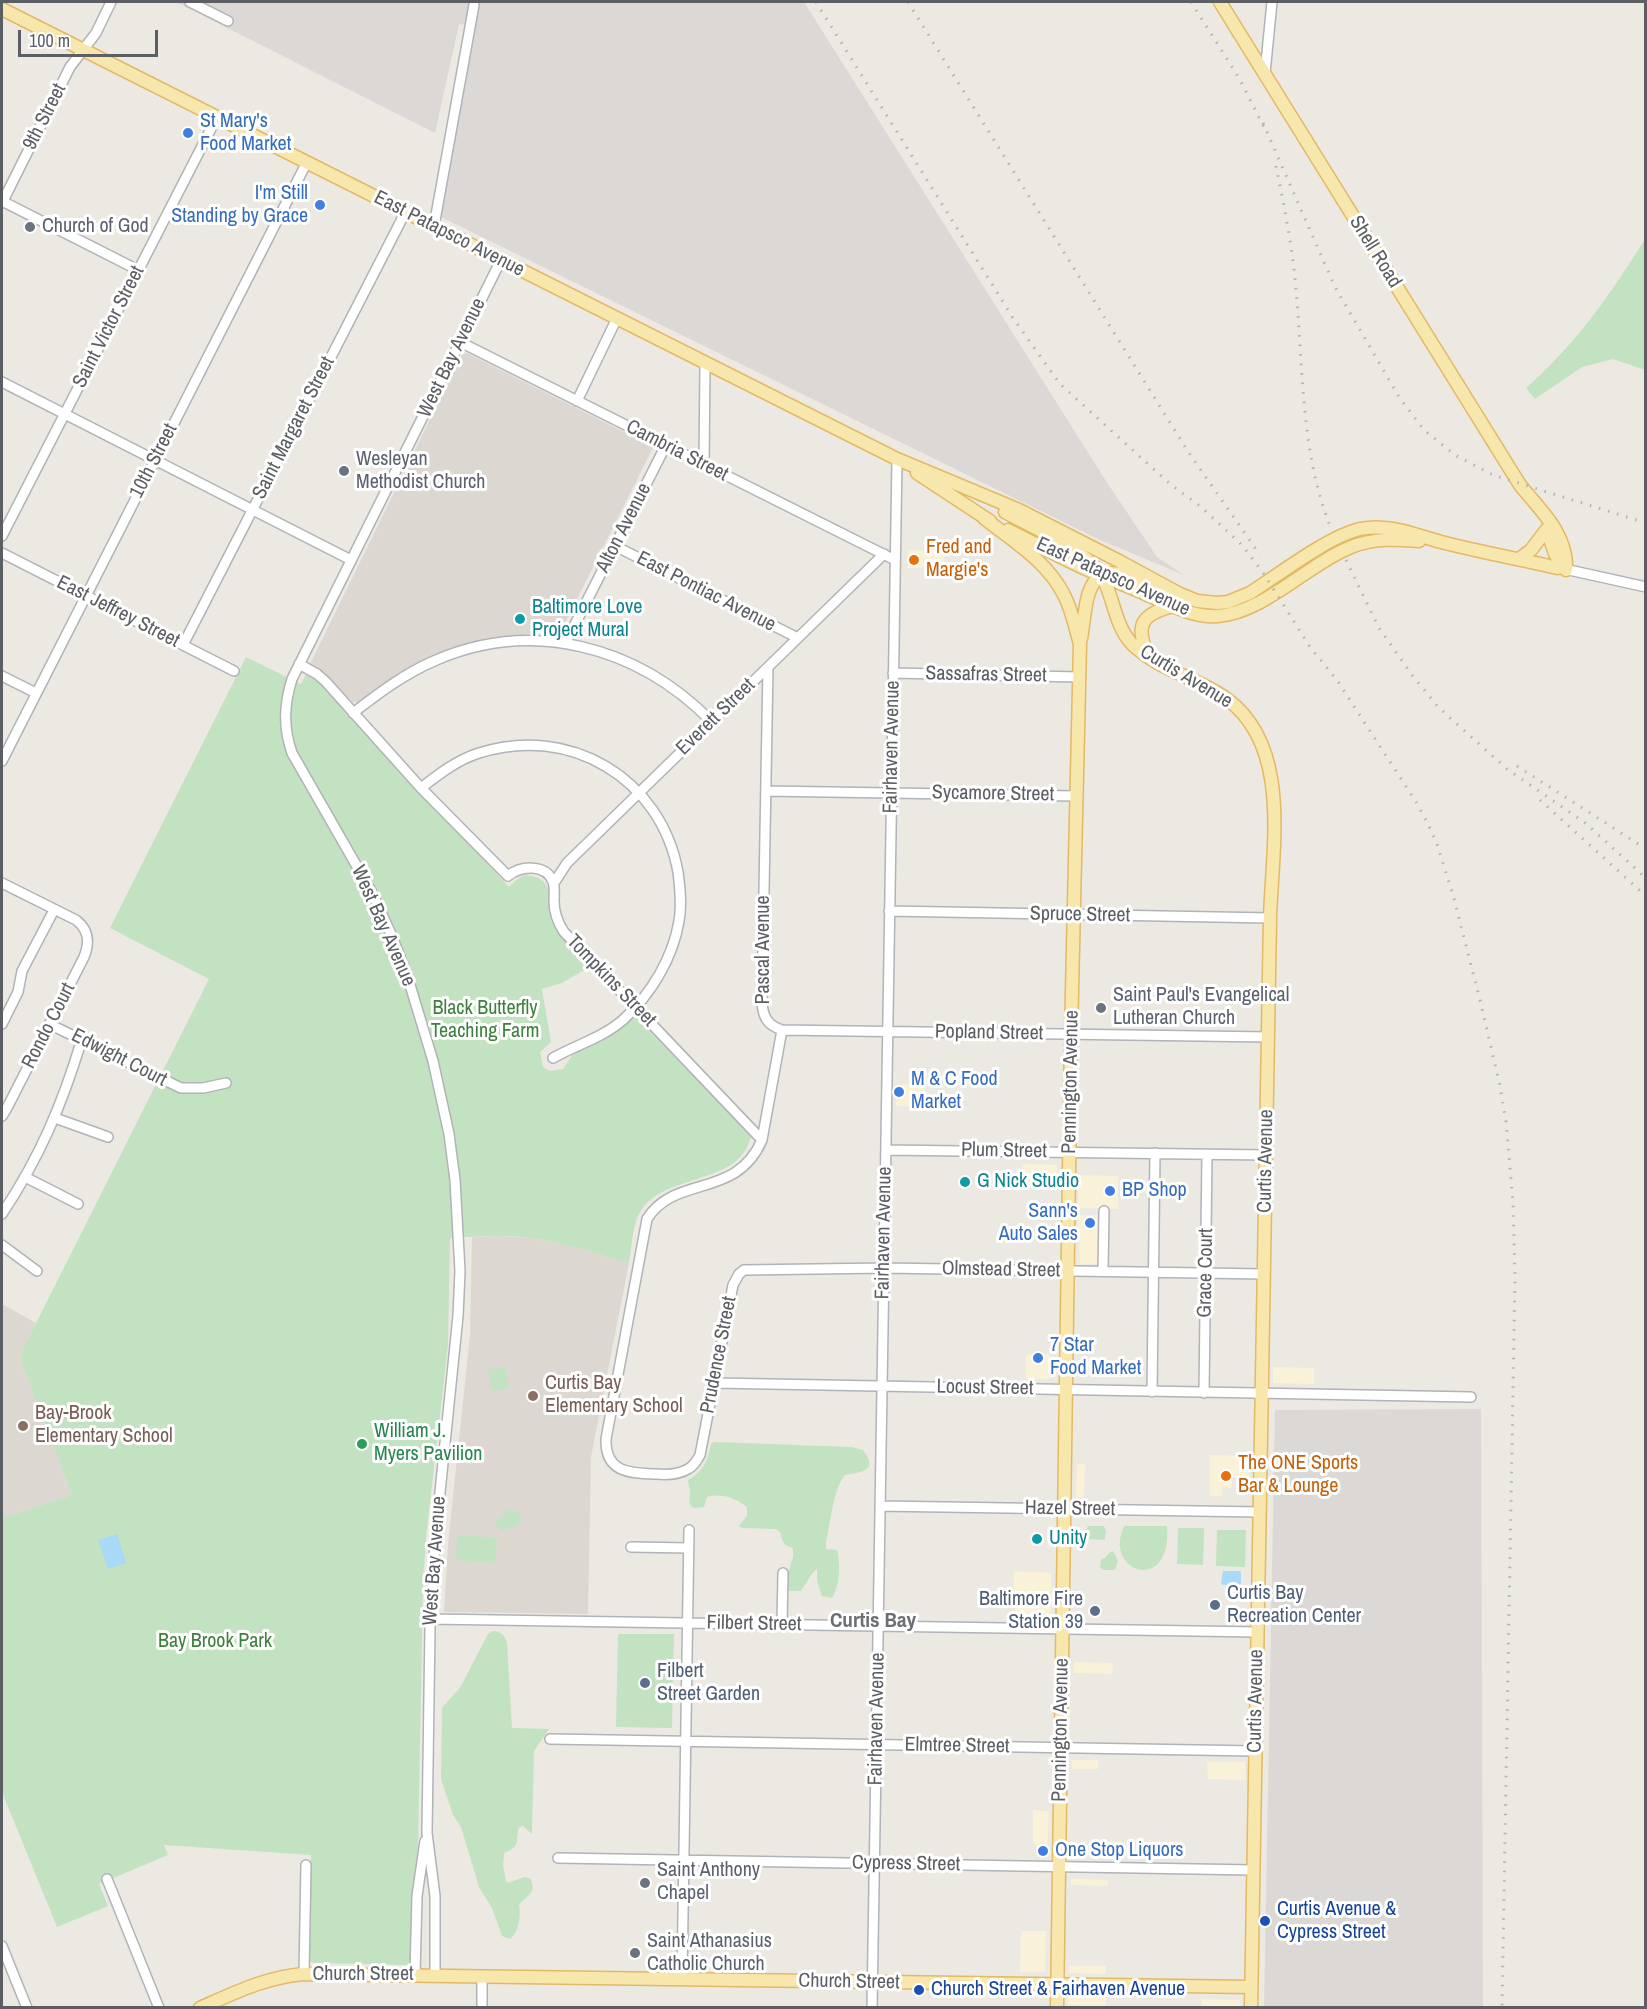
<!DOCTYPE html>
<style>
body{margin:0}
#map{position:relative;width:1647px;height:2009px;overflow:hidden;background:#ece9e3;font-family:"Archivo Narrow",sans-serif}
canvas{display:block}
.frame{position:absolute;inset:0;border:3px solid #5b5e62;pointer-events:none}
.scale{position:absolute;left:18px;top:30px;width:140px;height:27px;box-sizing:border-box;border:3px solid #5b5e62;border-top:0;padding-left:8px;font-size:18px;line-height:21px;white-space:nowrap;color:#5b5e62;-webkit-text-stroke:4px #fff;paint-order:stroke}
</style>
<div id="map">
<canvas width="1647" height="2009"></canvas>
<div class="frame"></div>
<div class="scale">100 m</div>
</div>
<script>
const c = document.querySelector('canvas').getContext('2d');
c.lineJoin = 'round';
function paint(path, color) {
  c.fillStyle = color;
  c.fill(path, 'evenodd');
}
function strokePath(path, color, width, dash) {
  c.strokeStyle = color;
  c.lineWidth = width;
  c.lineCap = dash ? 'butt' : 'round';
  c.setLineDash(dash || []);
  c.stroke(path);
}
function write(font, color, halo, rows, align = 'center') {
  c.font = font + ' "Archivo Narrow",sans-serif';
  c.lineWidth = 6;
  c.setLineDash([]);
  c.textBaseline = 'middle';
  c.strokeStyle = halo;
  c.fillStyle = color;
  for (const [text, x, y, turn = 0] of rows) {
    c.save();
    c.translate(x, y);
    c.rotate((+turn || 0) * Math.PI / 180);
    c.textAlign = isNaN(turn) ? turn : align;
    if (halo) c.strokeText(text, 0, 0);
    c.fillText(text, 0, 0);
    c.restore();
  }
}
paint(new Path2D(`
 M908,550L944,551V569L908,568Z
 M897,1084L924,1085L923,1107L896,1106Z
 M1022,1164L1057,1165V1183H1022Z
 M1079,1175L1118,1176V1209L1078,1208Z
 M1078,1215H1100L1099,1264H1080Z
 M1026,1354H1050V1379H1026Z
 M1273,1367L1314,1368V1384L1273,1383Z
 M1210,1455L1250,1456L1249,1477H1232V1488L1222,1487V1496H1210Z
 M1077,1464H1085L1084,1497H1076Z
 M1014,1571L1051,1573V1616H1015Z
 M1074,1662L1113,1663L1112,1674L1074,1673Z
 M1072,1760H1098V1769H1072Z
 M1207,1762H1245V1780L1208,1779Z
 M1033,1810L1049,1811L1047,1854H1038L1033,1840Z
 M1071,1879L1108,1880V1886L1071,1885Z
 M1021,1931H1046L1045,1972H1020Z
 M1069,1966H1106V1974L1069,1973Z
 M1068,1998H1106V2006L1068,2005Z
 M1202,1999L1240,2000V2007H1202Z`), '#faf1d9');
paint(new Path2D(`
 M176,2H804L1106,481L1157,557L1184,575L1098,539L441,217L474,26L459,24L435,133Z
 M1481,1409L1483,2007H1264L1275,1410Z`), '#dbd8d5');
paint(new Path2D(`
 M467,353L652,446L653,448L562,629L499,639L464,646L434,657L401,672L361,702H353L319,670L310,664L462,354Z
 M498,1236L530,1238L566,1244L629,1263L591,1457L588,1614L444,1612L448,1544L470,1335L472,1237Z
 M2,1304L36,1323L19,1357L72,1495L2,1518Z`), '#dcd8d1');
paint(new Path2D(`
 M1645,239V370L1613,359L1582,367L1535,399L1526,388C1576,344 1610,295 1645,239Z
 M246,657L301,684L306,674L325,687L509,887C516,880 522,873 532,876C558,882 545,905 553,923C559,937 581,955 591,966L562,983L542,989L551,1042L540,1052L543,1067L550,1071L563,1069L573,1054L580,1047L636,1017L751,1136C740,1187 665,1171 640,1212C632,1226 632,1247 629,1263C586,1250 542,1235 497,1236C481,1236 466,1237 450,1238L448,1345L426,1538L423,1585L418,1848L412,1896L410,1963L406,1965L314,1963L310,1961L311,1855L164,1845L168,1855L99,1884L108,1906L57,1927L2,1792V1518L72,1495L19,1357L209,979L110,928Z
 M506,1366L509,1388L492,1391L488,1370Z
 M714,1442L852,1447L863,1450C880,1472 860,1472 845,1475C834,1486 830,1526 826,1542V1549L837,1550C841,1565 840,1585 832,1598L822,1596L817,1581V1569L813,1572L801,1591H789L785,1583L793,1557V1548C782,1545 783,1541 780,1532L776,1529L742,1528L739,1526L747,1516V1507C735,1498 722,1493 707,1497L704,1507L693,1508C687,1502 690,1500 690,1492C690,1488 688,1484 688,1480C703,1472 708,1460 711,1444Z
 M508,1509L520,1513L521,1520L519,1524L502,1531L497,1527L496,1520L504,1515Z
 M1088,1526H1104L1106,1531L1105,1540L1088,1539L1085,1532Z
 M1124,1526H1167C1173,1595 1102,1573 1124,1526Z
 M1178,1528H1204L1203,1565L1177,1564Z
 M1217,1530H1246L1245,1567L1216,1566Z
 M458,1535L497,1538L495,1563L455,1560Z
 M1113,1551L1118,1561L1115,1570H1104L1100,1568L1101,1559L1105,1558L1110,1552Z
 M493,1631C501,1632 504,1634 507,1642L512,1728L549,1729L534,1751L532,1834L523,1826L519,1827C515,1841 522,1846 504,1853L503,1866L506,1881L508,1883L524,1877L530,1878C538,1893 527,1895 519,1905C521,1916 519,1932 510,1939L502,1936L492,1908L479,1887L461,1827L453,1815L441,1779L442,1708L461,1686L488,1634Z
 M618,1634H674L672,1728L616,1727Z`), '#c3e2c1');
paint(new Path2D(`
 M117,1534L126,1563L108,1569L98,1540Z
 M1223,1571H1240L1241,1573V1583L1239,1585H1223L1221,1583Z`), '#a8d9f7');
const minor = new Path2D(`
 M190,2L228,21
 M1265,73L1272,2
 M2,201L138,270
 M2,203L70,67L96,33L111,2
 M434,226L474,5
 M460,342L895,560
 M2,382L351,560
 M577,401L617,318
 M704,464L705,363
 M2,536L217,117
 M615,546L798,638
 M2,553L234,671
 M1560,568L1646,587
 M566,642L666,445
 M183,645L406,211
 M299,664L317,674L326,682L421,788L508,876C520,866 546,863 553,882C555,887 554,895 554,901C554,913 558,923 564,932L762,1140
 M768,667L762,1002C763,1017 767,1025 782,1030L1268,1037
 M893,673L1079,677
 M2,676L36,693
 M353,713C379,693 404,674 434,661C532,618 637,646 711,721
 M2,761L307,162
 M421,788C439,774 457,760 479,753C569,724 661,778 678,872C680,888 682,905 679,921C673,958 651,994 624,1019C604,1037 576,1045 553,1058
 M766,791L1076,796
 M2,883L76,920C89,930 90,942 84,957L7,1108L2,1116
 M554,883L567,863L884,554
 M889,911L1270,918
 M2,1024L18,992L22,971L54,910
 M49,1024L181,1088H203L226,1083
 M782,1030L762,1140C736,1200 675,1174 647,1219L606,1439C605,1473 630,1473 656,1474C666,1475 678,1475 688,1469C694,1466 697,1460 700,1455L733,1285L739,1274L744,1270L884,1268L1264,1274
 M55,1118L108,1137
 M886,1150L1266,1155
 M25,1177L78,1204
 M2,1214C40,1157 62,1105 82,1039
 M2,1245L37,1271
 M1103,1271L1104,1211
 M715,1383L1471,1397
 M1152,1392L1155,1153
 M1204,1393L1207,1154
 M880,1506L1260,1512
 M631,1547L689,1548
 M431,1619L1258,1632
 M782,1624L783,1573
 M550,1739L1255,1751
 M558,1858L1253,1870
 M107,1879L159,2008
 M2,1946L27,2008
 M304,1974L306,1865
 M415,1975L417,1896L425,1841
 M435,1975V1896L427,1833L430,1627L435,1541L458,1316L460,1271L455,1180L449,1134L433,1061L407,975L391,934L371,891L292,753C283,727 284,705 292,679L501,260
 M482,1976V2008
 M682,1979L689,1530
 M872,2008L897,459`);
const major = new Path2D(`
 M1220,2L1520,485C1540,510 1568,534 1566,570
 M2,9L897,459L1019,510L1119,561L1180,594L1197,601L1217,603L1228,602L1250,593C1278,575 1329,536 1360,529C1388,523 1415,535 1441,542C1480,552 1519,559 1558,568
 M917,473L990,521
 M1005,512C1033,528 1087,549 1103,578C1114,599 1115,626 1132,644C1158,670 1198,678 1227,699C1292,747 1272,848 1270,918L1251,2008
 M984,518C1013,541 1047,561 1064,595C1072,610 1075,627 1080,644L1071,1034L1057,2008
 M1008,530C1034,543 1060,557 1086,569C1104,577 1123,584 1141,592C1165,602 1191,618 1218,616C1265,612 1308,564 1351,547C1373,538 1396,539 1419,541
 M1547,530L1555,554L1565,569
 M1519,559L1531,550L1547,529
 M1081,639C1088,596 1084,557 1142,580
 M1149,656C1133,625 1143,613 1174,606
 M200,2008C234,1993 266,1977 304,1974L1251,1987`);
strokePath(minor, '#b0b3b7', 12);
strokePath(major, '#e3b964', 15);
strokePath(minor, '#fff', 9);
strokePath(major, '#f7e7ad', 12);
strokePath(new Path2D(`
 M816,2L1013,318L1060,384L1170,484L1200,506L1242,545L1264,574L1310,647L1337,680L1416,802L1427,822L1437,844L1453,895L1481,1004L1500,1086L1506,1122L1513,1202L1515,1277L1502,2008
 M908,2L1189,453L1260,555
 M1191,2L1239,78L1265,129
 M1263,123L1335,287L1399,397L1424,430L1455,455L1493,475L1646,523
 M1276,166C1283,200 1290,235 1294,269C1304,356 1298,449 1332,531
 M1346,560L1379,628L1412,675L1439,708L1507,769L1584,822L1646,878
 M1517,766L1646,849
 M1540,800L1646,896`), '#b1b2b2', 3, [1.5, 8]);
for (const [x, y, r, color] of [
 [188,133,6,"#3f7fe0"],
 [320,205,6,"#3f7fe0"],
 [30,227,6,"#6b7280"],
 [344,471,6,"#6b7280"],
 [914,560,6,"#e8710a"],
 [520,619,6,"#0f9aa8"],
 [1101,1008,6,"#6b7280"],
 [899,1092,6,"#3f7fe0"],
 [965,1182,6,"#0f9aa8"],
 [1110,1191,6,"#3f7fe0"],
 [1090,1223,6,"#3f7fe0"],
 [1038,1358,6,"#3f7fe0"],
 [533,1396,6,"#8d6e63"],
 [23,1426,6,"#8d6e63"],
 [362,1444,6,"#2e9e5b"],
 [1226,1476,6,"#e8710a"],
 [1037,1539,6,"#0f9aa8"],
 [1215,1605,6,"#5c6f8a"],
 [1095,1611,6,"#5c6f8a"],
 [645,1683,6,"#5c6f8a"],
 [1043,1851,6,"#3f7fe0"],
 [645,1883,6,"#6b7280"],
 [1265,1921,6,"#1a4fb4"],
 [635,1953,6,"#6b7280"],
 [919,1990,6,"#1a4fb4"]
]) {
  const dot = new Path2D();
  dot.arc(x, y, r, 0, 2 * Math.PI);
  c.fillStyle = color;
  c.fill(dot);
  strokePath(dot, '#fff', 2);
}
write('20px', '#5b5e62', '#fff', [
 ["9th Street",45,117,-63],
 ["East Patapsco Avenue",449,234,27],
 ["Shell Road",1375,252,58],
 ["Saint Victor Street",109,327,-63],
 ["West Bay Avenue",452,358,-64],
 ["Saint Margaret Street",294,428,-63],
 ["Cambria Street",677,451,27],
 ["10th Street",154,461,-63],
 ["Alton Avenue",624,528,-63],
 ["East Patapsco Avenue",1113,577,24],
 ["East Pontiac Avenue",706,592,27],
 ["East Jeffrey Street",118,612,27],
 ["Sassafras Street",986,675,1],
 ["Curtis Avenue",1186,677,31],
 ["Everett Street",716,717,-44],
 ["Fairhaven Avenue",892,747,-89],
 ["Sycamore Street",993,794,1],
 ["Spruce Street",1080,915,1],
 ["West Bay Avenue",383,926,66],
 ["Pascal Avenue",764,950,-90],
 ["Tompkins Street",611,981,46],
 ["Rondo Court",49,1026,-63],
 ["Popland Street",989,1033,1],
 ["Edwight Court",119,1058,27],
 ["Pennington Avenue",1071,1082,-89],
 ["Plum Street",1004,1151,1],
 ["Curtis Avenue",1266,1161,-89],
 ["Fairhaven Avenue",884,1233,-89],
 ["Olmstead Street",1001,1270,1],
 ["Grace Court",1206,1273,-89],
 ["Prudence Street",719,1355,-79],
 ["Locust Street",985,1388,1],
 ["Hazel Street",1070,1509,1],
 ["West Bay Avenue",435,1561,-86],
 ["Filbert Street",754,1624,1],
 ["Curtis Avenue",1256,1701,-89],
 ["Fairhaven Avenue",877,1719,-89],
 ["Pennington Avenue",1061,1730,-89],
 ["Elmtree Street",957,1746,1],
 ["Cypress Street",906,1864,1],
 ["Church Street",363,1975],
 ["Church Street",849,1982,1]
]);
write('20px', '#366cbe', '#fff', [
 ["St Mary's",200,122],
 ["Food Market",200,145],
 ["I'm Still",308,194,"right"],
 ["Standing by Grace",308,217,"right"],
 ["M & C Food",911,1080],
 ["Market",911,1103],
 ["BP Shop",1122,1191],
 ["Sann's",1078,1212,"right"],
 ["Auto Sales",1078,1235,"right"],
 ["7 Star",1050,1346],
 ["Food Market",1050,1369],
 ["One Stop Liquors",1055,1851]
], 'left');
write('20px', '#5b616d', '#fff', [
 ["Church of God",42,227],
 ["Wesleyan",356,460],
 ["Methodist Church",356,483],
 ["Saint Paul's Evangelical",1113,996],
 ["Lutheran Church",1113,1019],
 ["Saint Anthony",657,1871],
 ["Chapel",657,1894],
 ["Saint Athanasius",647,1942],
 ["Catholic Church",647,1965]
], 'left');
write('20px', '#c56008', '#fff', [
 ["Fred and",926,548],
 ["Margie's",926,571],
 ["The ONE Sports",1238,1464],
 ["Bar & Lounge",1238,1487]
], 'left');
write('20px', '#0d838f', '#fff', [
 ["Baltimore Love",532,608],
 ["Project Mural",532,631],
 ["G Nick Studio",977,1182],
 ["Unity",1049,1539]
], 'left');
write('20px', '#3d7f3c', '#fff', [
 ["Black Butterfly",485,1009],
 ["Teaching Farm",485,1032],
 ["Bay Brook Park",215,1642]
]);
write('20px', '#785e54', '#fff', [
 ["Curtis Bay",545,1384],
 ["Elementary School",545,1407],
 ["Bay-Brook",35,1414],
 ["Elementary School",35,1437]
], 'left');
write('20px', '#27864d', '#fff', [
 ["William J.",374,1432],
 ["Myers Pavilion",374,1455]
], 'left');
write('20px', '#4e5e75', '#fff', [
 ["Curtis Bay",1227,1594],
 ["Recreation Center",1227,1617],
 ["Baltimore Fire",1083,1600,"right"],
 ["Station 39",1083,1623,"right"],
 ["Filbert",657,1672],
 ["Street Garden",657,1695]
], 'left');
write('20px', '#164399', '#fff', [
 ["Curtis Avenue &",1277,1910],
 ["Cypress Street",1277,1933],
 ["Church Street & Fairhaven Avenue",931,1990]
], 'left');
write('bold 21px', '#6c7074', '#fff', [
 ["Curtis Bay",873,1621]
]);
</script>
